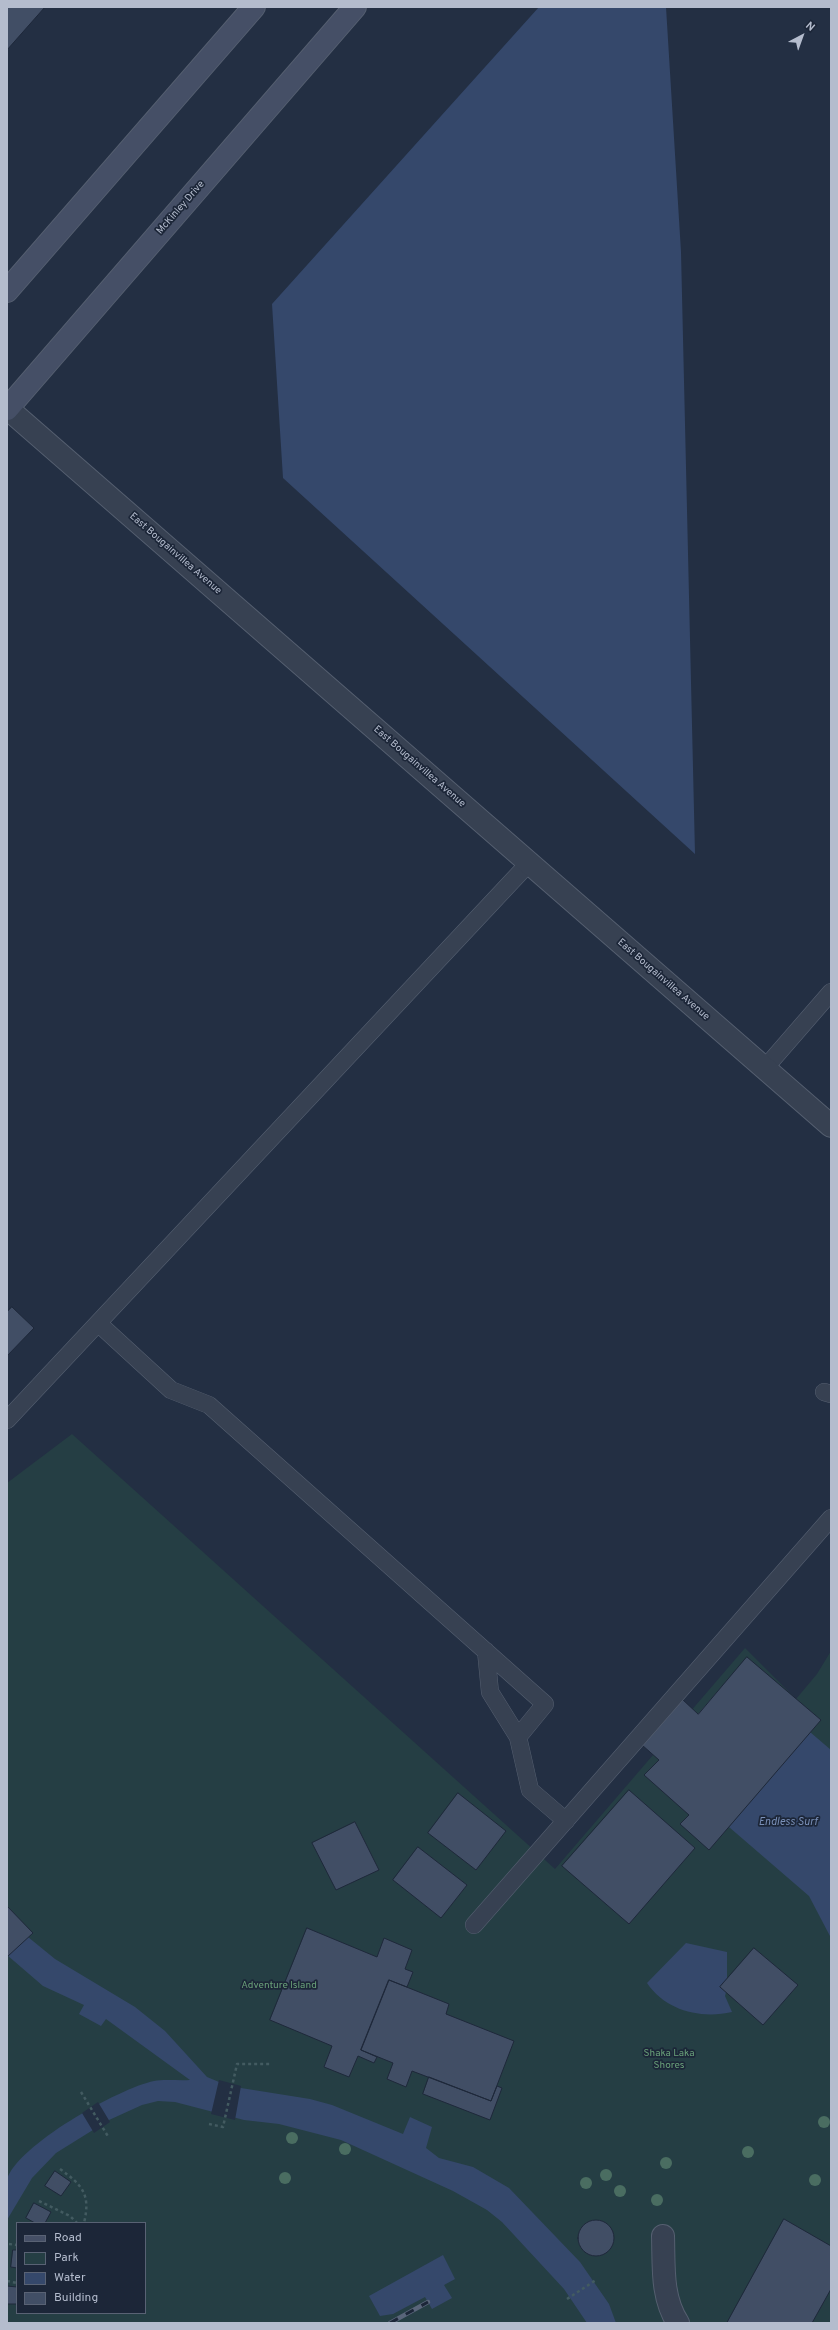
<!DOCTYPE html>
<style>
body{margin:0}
#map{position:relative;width:838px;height:2330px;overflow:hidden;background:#232f43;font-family:Overpass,sans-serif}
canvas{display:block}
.frame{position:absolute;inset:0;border:8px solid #b4bccd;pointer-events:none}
.legend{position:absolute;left:16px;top:2222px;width:130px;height:92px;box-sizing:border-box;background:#1c2638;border:1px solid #596274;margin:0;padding:5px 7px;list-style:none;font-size:12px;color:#b4bccd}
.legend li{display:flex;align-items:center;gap:8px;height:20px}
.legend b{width:20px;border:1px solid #596274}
.north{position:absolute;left:782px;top:16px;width:40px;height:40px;-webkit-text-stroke:3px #1c2638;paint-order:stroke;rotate:41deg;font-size:11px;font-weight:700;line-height:16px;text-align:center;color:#b4bccd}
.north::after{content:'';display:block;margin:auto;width:14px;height:18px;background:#b4bccd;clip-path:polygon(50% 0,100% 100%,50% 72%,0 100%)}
</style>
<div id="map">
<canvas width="838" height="2330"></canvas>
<div class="frame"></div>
<ul class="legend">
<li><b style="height:5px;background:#454f66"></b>Road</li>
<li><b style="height:11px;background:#253e44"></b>Park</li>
<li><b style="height:11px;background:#35486b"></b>Water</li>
<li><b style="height:11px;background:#414e65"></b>Building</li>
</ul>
<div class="north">N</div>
</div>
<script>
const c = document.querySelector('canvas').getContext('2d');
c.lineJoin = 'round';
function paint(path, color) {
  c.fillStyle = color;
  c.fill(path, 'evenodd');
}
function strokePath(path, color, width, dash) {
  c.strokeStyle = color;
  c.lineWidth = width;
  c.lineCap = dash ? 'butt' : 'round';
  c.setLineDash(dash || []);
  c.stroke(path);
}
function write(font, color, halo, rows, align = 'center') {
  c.font = font + ' Overpass,sans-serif';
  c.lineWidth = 3.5;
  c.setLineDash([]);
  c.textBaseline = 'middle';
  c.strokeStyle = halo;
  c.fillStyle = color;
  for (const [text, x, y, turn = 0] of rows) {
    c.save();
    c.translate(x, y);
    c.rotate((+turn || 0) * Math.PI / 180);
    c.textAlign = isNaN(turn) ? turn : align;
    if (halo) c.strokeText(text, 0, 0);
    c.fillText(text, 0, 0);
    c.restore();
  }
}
paint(new Path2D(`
 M72,1434L555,1869L745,1648L796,1699L817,1674L831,1651V2323H7V1483ZM17,2223H145V2313H17Z`), '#253e44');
paint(new Path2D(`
 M539,7H666L681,252L695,854L283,478L272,304Z
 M810,1732L831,1750V1938L809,1896L729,1827Z
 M28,1937L55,1959L135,2007L165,2031L207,2077L219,2082L241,2088L310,2099L332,2105L403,2134L410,2117L432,2127L426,2148L439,2158L473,2167L509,2188L580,2262L609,2304L616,2323H587L564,2289L502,2222L487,2210L453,2191L341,2140L279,2124L244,2120L175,2102L158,2101L142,2105L109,2120L56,2153L32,2178L7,2220C7,2208 4,2192 7,2180C16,2146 119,2088 154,2081C165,2079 179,2081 190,2080L106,2019L101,2026L79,2014L84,2005L43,1986L7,1955Z
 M686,1943L727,1952V1979L720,1987L726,1992L725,1996L732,2012C701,2019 666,2011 647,1983Z
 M443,2255L455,2279L444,2285L452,2298L432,2309L425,2297L393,2314L380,2316L369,2296Z`), '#35486b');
paint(new Path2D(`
 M219,2080L241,2086L235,2120L211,2114Z
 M98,2102L110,2122L94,2133L82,2113Z`), '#232f43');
const building = new Path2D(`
 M7,7H45L7,50Z
 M12,1307L34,1328L7,1356V1312Z
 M747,1657L821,1720L709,1850L680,1824L689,1815L644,1775L659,1760L642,1745L682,1699L698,1714Z
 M629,1790L695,1848L629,1924L562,1866Z
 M458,1793L506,1831L476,1870L428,1833Z
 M355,1822L379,1870L336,1890L312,1843Z
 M418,1847L467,1885L441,1918L393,1880Z
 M7,1906L33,1933L7,1957Z
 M307,1928L377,1957L384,1938L412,1950L405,1969L413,1972L407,1987L389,1980L361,2050L377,2057L374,2063L358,2056L349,2077L324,2067L332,2046L270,2020Z
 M754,1948L798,1985L763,2025L720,1987Z
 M389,1980L449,2004L446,2014L514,2041L491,2101L412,2071L406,2087L387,2079L393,2063L361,2050Z
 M429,2077L491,2101L497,2086L502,2088L490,2120L423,2094Z
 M55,2171L71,2182L61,2196L45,2186Z
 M34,2203L51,2212L45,2223H35L26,2218Z
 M784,2219L831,2246V2289L812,2323H727Z
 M578 2238a18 18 0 1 1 36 0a18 18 0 1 1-36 0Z
 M13,2250H17V2268L11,2267Z
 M7,2286L17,2287V2304H7Z`);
paint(building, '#414e65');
strokePath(building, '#1e283a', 1);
const service = new Path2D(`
 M765,1068L831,992
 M98,1323L171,1390L209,1405L545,1704L518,1737
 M824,1392L831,1394
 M7,1420L529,863
 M486,1651L490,1692L518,1737L530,1790L566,1821
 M474,1925L831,1518`);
const pedestrian = new Path2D(`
 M663,2236C664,2265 661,2297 678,2323`);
const tertiary = new Path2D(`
 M7,408L831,1126`);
const secondary = new Path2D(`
 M7,291L254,7
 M7,409L355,7`);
strokePath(service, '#555f70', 18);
strokePath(pedestrian, '#555f70', 24);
strokePath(tertiary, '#555f70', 24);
strokePath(secondary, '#555f70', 24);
strokePath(new Path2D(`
 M81,2092L109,2138
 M209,2124L223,2127L237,2064H272
 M60,2169C82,2185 91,2194 84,2223
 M39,2201L70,2216L77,2223
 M9,2244L17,2245
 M7,2281L17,2283
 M567,2299L596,2280`), '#435b61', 2.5, [3, 3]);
strokePath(service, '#374152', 17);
strokePath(pedestrian, '#374152', 22);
strokePath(tertiary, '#374152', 22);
strokePath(secondary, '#454f66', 22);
const rail = new Path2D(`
 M390,2323L428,2302`);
strokePath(rail, '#59657a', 4.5);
strokePath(rail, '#1c2638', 3, [9]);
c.fillStyle = '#4a6d61';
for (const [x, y] of [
 [824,2122],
 [292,2138],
 [345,2149],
 [748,2152],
 [666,2163],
 [606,2175],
 [285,2178],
 [815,2180],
 [586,2183],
 [620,2191],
 [657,2200]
]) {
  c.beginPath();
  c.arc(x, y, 6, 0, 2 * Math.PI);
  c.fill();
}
write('10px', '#b4bccd', '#1c2638', [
 ["McKinley Drive",181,208,-49],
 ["East Bougainvillea Avenue",175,554,41],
 ["East Bougainvillea Avenue",419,767,41],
 ["East Bougainvillea Avenue",663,980,41]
]);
write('10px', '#69a079', '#1c2638', [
 ["Adventure Island",279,1986],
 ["Shaka Laka",669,2054],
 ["Shores",669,2066]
]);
write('italic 11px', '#798fb7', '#1c2638', [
 ["Endless Surf",788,1823]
]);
</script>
